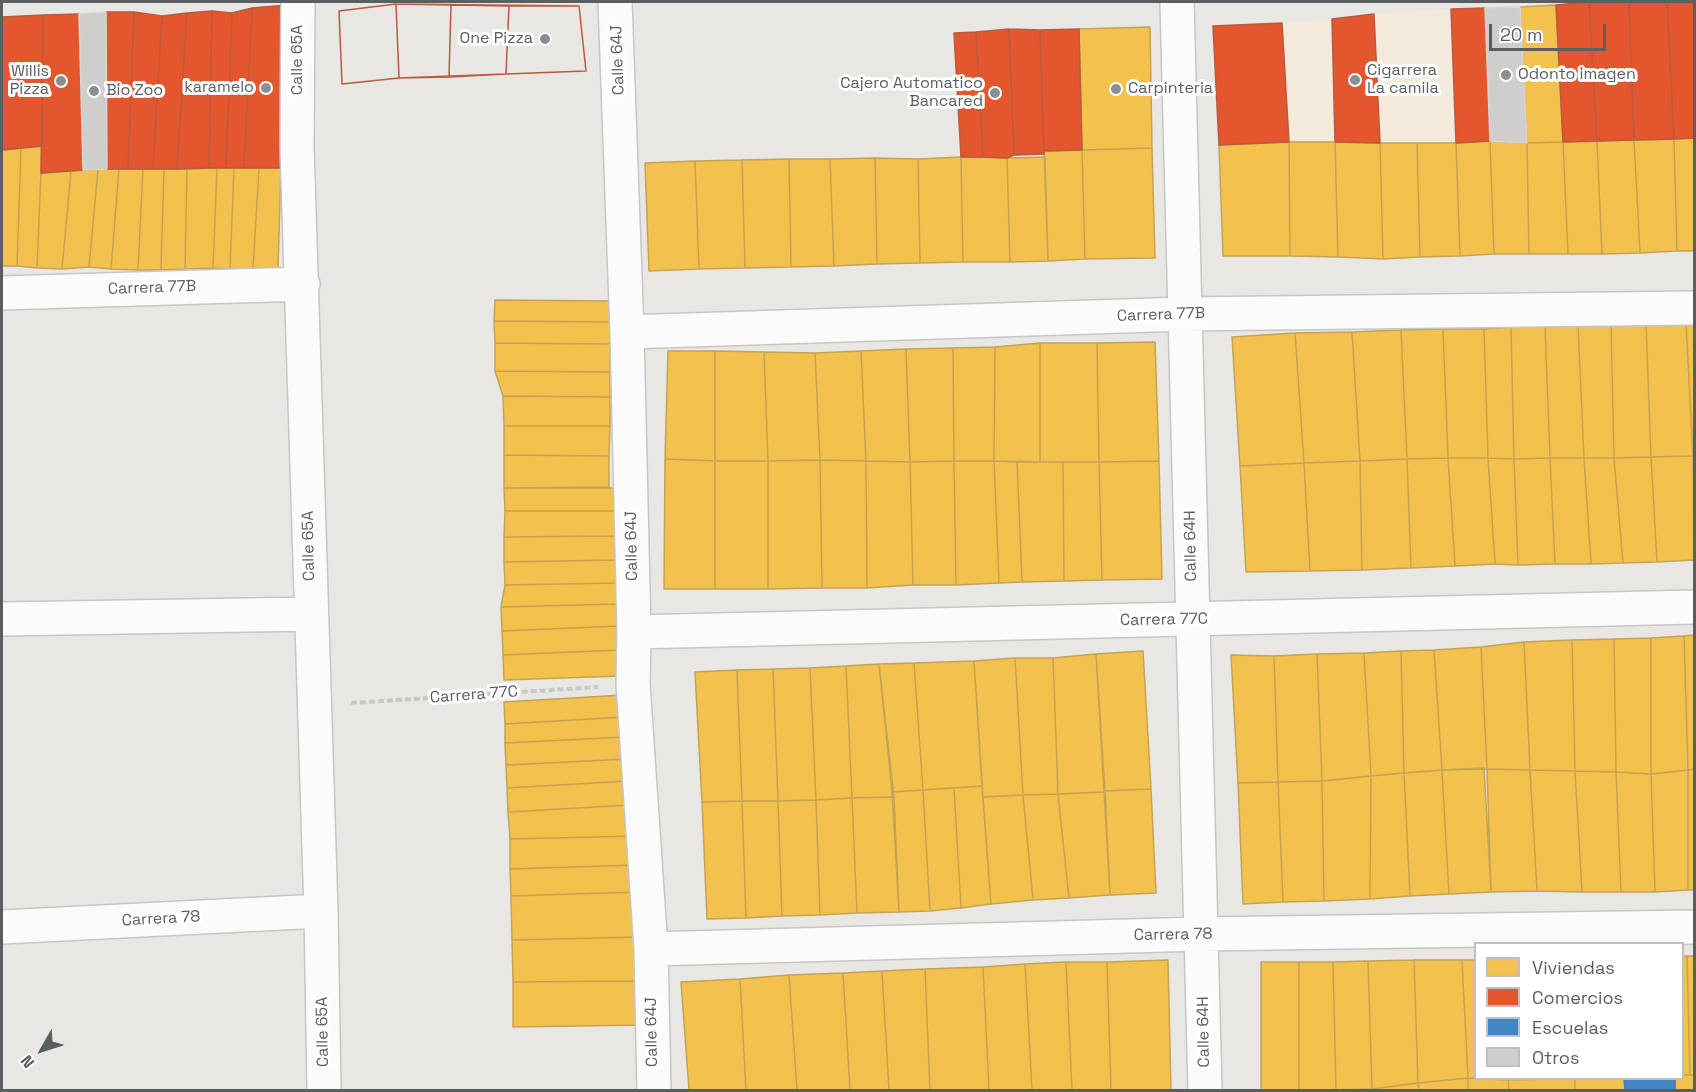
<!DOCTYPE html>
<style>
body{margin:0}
#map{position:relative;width:1696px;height:1092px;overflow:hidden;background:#e9e7e3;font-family:"Space Grotesk",sans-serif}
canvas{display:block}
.frame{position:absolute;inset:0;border:3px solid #595e61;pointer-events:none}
.legend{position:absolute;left:1474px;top:942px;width:210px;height:138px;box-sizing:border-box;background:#fff;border:2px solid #bdbfc0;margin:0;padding:8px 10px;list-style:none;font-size:18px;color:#595e61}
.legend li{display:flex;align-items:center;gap:12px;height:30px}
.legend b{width:30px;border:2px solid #bdbfc0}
.north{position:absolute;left:12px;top:1020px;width:60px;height:60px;-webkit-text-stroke:4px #fff;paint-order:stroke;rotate:231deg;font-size:16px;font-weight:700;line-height:24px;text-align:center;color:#595e61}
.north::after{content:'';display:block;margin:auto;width:21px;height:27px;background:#595e61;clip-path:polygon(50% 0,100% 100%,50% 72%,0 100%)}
.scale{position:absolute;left:1489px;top:24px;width:117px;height:27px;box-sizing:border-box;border:3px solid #595e61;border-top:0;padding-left:8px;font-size:18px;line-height:21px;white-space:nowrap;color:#595e61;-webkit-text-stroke:4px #fff;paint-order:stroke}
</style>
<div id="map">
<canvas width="1696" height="1092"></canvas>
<div class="frame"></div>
<ul class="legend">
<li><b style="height:16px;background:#f2c14e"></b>Viviendas</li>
<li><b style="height:16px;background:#e4572e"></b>Comercios</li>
<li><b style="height:16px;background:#3f88c5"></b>Escuelas</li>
<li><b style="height:16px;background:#cfcecc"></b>Otros</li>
</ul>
<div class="north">N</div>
<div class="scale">20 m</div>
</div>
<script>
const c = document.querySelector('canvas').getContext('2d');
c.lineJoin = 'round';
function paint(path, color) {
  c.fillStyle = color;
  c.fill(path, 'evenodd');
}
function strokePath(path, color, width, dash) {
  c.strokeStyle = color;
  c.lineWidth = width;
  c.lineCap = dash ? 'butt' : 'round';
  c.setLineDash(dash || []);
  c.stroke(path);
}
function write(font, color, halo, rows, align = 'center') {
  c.font = font + ' "Space Grotesk",sans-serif';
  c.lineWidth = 6;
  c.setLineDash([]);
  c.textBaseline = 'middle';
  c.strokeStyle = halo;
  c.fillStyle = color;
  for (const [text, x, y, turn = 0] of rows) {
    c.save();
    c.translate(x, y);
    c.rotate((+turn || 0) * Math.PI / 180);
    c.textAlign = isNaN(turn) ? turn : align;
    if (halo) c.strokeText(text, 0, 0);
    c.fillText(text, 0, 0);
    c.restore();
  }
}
paint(new Path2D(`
 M1451,9L1456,143H1380L1374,14Z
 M1332,19L1335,142H1289L1282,23Z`), '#f3eadc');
const homes = new Path2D(`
 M1556,5L1563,142L1527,143L1520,7Z
 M1150,27L1152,148L1082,150L1079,29Z
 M1694,138V251H1677L1674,139Z
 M1674,139L1677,251L1640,253L1634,140Z
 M1634,140L1640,253L1602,254L1597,141Z
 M1490,141L1527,143L1529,254H1494Z
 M1490,141L1494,254L1460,256L1456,143Z
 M1597,141L1602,254H1568L1563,142Z
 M1289,142H1335L1338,257L1290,256Z
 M1289,142L1290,256H1223L1219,145Z
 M1335,142L1380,143L1383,259L1338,257Z
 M1563,142L1568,254H1529L1527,143Z
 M1380,143H1417L1420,257L1383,259Z
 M1417,143H1456L1460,256L1420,257Z
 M2,144V150L21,148L17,266H2Z
 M42,146L37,268L17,266L21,148Z
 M1152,148L1155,258L1085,259L1082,150Z
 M1082,150L1085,259L1048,261L1044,151Z
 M961,157L1007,158L1010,262H963Z
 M961,157L963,262L920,263L918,159Z
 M1045,157L1048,261L1010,262L1007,158Z
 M875,158L918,159L920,263L877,264Z
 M875,158L877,264L834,266L830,159Z
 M789,159H830L834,266L791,267Z
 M789,159L791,267L745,268L742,160Z
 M742,160L745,268L699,269L695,161Z
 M695,161L699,269L649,271L645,163Z
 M217,168H234L230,269L213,268Z
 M217,168L213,268L185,269L187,169Z
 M234,168H259L253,269H230Z
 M259,168H281L278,268L253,269Z
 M98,169H119L111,269L89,267Z
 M98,169L89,267L62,269L71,171Z
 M119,169H143L138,270L111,269Z
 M143,169H164L161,270H138Z
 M164,169H187L185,269L161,270Z
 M71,171L62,269L37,268L41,173Z
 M495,300L610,301V322L494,321Z
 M494,321L610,322V344L495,343Z
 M1686,323H1694V455L1693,456Z
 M1686,323L1693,456L1651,457L1646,324Z
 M1611,324H1646L1651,457L1614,458Z
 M1611,324L1614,458H1584L1578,325Z
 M1578,325L1584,458H1550L1545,327Z
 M1511,327H1545L1550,458L1514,459Z
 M1511,327L1514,459L1488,458L1484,329Z
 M1443,329H1484L1488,458H1448Z
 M1443,329L1448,458L1407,459L1401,330Z
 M1401,330L1407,459L1360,461L1352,332Z
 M1352,332L1360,461L1304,463L1295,333Z
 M1295,333L1304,463L1240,466L1232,337Z
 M1155,342L1159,461L1099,462L1097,343Z
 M495,343L610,344V372L495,371Z
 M1040,343H1097L1099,462H1040Z
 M1040,343V462L994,461L995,347Z
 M995,347L994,461H954L953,348Z
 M953,348L954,461L910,462L906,349Z
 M906,349L910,462L866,461L861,351Z
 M668,351H715V461L665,459Z
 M715,351L764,352L768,461H715Z
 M861,351L866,461L820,460L815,353Z
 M764,352L815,353L820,460L768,461Z
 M495,371L610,372V397L503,396Z
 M503,396L610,397V426H504Z
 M504,426H610L609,456L504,455Z
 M504,455L609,456V487L504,488Z
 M1693,456L1694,560L1657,562L1651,457Z
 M1651,457L1657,562L1623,563L1614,458Z
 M1448,458H1488L1495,564L1455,566Z
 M1448,458L1455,566L1411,568L1407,459Z
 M1488,458L1514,459L1518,565L1495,564Z
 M1550,458H1584L1591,564H1555Z
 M1550,458L1555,564L1518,565L1514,459Z
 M1584,458H1614L1623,563L1591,564Z
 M665,459L715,461V589H664Z
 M1407,459L1411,568L1362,570L1360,461Z
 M820,460L866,461L867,588H822Z
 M820,460L822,588L768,589V461Z
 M715,461H768V589H715Z
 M866,461L910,462L913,585L867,588Z
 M954,461H994L999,583L956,585Z
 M954,461L956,585H913L910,462Z
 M994,461L1017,462L1022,582L999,583Z
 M1159,461L1162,579L1102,580L1099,462Z
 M1360,461L1362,570L1310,571L1304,463Z
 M1017,462H1063L1064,581L1022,582Z
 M1063,462H1099L1102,580L1064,581Z
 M1304,463L1310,571L1246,572L1240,466Z
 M504,488H615V511H505Z
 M505,511H615V536L504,537Z
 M615,536L616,560L504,562V537Z
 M616,560L617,583L505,585L504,562Z
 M617,583V604L501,607L505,585Z
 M617,604L619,626L502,631L501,607Z
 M619,626L620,650L503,655L502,631Z
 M1694,635V769L1688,770L1684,636Z
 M1684,636L1688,770L1651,774V638Z
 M1651,638V774L1616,772L1614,639Z
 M1614,639L1616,772L1575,771L1572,640Z
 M1572,640L1575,771L1530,770L1524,642Z
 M1524,642L1530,770L1487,769L1481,647Z
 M1481,647L1487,769L1442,770L1434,650Z
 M620,650L621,676L504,680L503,655Z
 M1434,650L1442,770L1404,773L1401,651Z
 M1143,651L1151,789L1105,791L1096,654Z
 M1401,651L1404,773L1371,776L1364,653Z
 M1364,653L1371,776L1322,781L1317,654Z
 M1096,654L1104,792L1058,794L1053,658Z
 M1317,654L1322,781L1278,782L1274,656Z
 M1231,655L1274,656L1278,782L1238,783Z
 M1015,658H1053L1058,794L1023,795Z
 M1015,658L1023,795L983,797L974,661Z
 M974,661L982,786L923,790L914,663Z
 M914,663L923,790L892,792L879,664Z
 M879,664L894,797L852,798L846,666Z
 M846,666L852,798L816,800L810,668Z
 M810,668L816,800L778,801L773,669Z
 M773,669L778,801H742L737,670Z
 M737,670L742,801L702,802L695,672Z
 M623,695L624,717L505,724L504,702Z
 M624,717L626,737L505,743V724Z
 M626,737L628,759L506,765L505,743Z
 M628,759L629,781L507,788L506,765Z
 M1484,768L1491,892L1449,894L1442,770Z
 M1487,769L1530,770L1537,891L1491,892Z
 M1694,769V890H1688V770Z
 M1442,770L1449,894L1410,896L1404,773Z
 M1530,770L1575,771L1582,892L1537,891Z
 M1688,770V890L1655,892L1651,774Z
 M1575,771L1616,772L1621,892H1582Z
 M1616,772L1651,774L1655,892H1621Z
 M1404,773L1410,896L1370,899L1371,776Z
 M1371,776L1370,899L1324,901L1322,781Z
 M629,781L631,805L508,812L507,788Z
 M1322,781L1324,901L1283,902L1278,782Z
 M1278,782L1283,902L1243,904L1238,783Z
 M982,786L991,904L961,908L954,788Z
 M954,788L961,908L930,911L923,790Z
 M1151,789L1156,893L1110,895L1105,791Z
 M923,790L930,911L899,912L892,792Z
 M1104,792L1110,895L1069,898L1058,794Z
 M1058,794L1069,898L1033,900L1023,795Z
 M1023,795L1033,900L991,904L983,797Z
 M894,797L899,912L857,913L852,798Z
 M852,798L857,913L820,915L816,800Z
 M816,800L820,915L782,916L778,801Z
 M742,801H778L782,916L746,918Z
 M742,801L746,918L707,919L702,802Z
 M631,805L635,836L510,839L508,812Z
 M635,836L636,865L510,869V839Z
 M636,865L637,892L511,896L510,869Z
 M637,892L639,937L512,940L511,896Z
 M639,937L641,981L513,982L512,940Z
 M1682,956H1687L1690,1075H1682Z
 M1687,956H1694V1075H1690Z
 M1168,960L1171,1090H1111L1107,962Z
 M1414,960H1462L1468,1078L1418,1083Z
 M1414,960L1418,1083L1372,1089L1368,961Z
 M1462,960H1476V1078H1508V1080L1468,1078Z
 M1368,961L1372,1089L1336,1090L1333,962Z
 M1066,962H1107L1111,1090H1072Z
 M1066,962L1072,1090H1032L1025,964Z
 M1261,962H1299V1090H1261Z
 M1299,962H1333L1336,1090H1299Z
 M1025,964L1032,1090H989L983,967Z
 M983,967L989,1090H930L925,969Z
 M925,969L930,1090H889L882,971Z
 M882,971L889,1090H850L843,973Z
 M843,973L850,1090H797L789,975Z
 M789,975L797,1090H746L740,979Z
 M740,979L746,1090H689L681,982Z
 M641,981L642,1025L513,1027V982Z
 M1682,1075H1694V1090H1675V1078H1682Z
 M1468,1078L1508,1080L1509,1090H1468Z
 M1468,1078V1090H1419L1418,1083Z
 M1508,1078H1548V1079L1508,1080Z
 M1575,1078H1624L1625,1090H1575Z
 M1575,1078V1090H1509L1508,1080Z
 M1418,1083L1419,1090H1372V1089Z`);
paint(homes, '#f2c14e');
strokePath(homes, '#c4a354', 1.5);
const shops = new Path2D(`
 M1589,2L1597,141L1563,142L1556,5Z
 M1589,2H1629L1634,140L1597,141Z
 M1629,2H1667L1674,139L1634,140Z
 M1667,2H1694V138L1674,139Z
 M396,4L579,6L586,71L399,78L342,84L339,11Z
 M396,4L399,78L342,84L339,11Z
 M396,4L451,5L449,77L399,78Z
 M288,5L281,168H244L252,8Z
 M451,5L509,6L506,74L449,77Z
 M509,6H579L586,71L506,74Z
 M252,8L244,168H226L232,13Z
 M1485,8L1490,141L1456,143L1451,9Z
 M212,11L232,13L226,168H209Z
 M212,11L209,168L177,169L187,13Z
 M106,12H134L128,169H107Z
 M134,12L162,16L153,169H128Z
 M187,13L177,169H153L162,16Z
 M79,14L83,170L41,173L43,15Z
 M1374,14L1380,143L1335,142L1332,19Z
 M43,15L42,146L2,150V17Z
 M1282,23L1289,142L1219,145L1213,26Z
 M1009,29L1040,30L1044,154L1014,155Z
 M1009,29L1014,155L1007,158L983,157L976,32Z
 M1079,29L1082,150L1044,151L1040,30Z
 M976,32L983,157H961L954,33Z`);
paint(shops, '#e4572e');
strokePath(shops, '#ba593d', 1.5);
const schools = new Path2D(`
 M1624,1078H1675V1090H1625Z`);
paint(schools, '#3f88c5');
strokePath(schools, '#477ba7', 1.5);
const building = new Path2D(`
 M1520,7L1527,143L1490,141L1485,8Z
 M106,12L107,169L83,170L79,14Z`);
paint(building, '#cfcecc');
strokePath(building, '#d8d6d2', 1.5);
const minor = new Path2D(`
 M298,2L297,147L321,911L324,1090
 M615,2L627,332L634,632L633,684L651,949L654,1090
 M1177,2L1205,1090
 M2,293L303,284
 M627,332L1185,314L1694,308
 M2,619L311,614
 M634,632L1694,607
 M2,927L321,911
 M651,949L1202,934L1694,927`);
strokePath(minor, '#c5c6c5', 36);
strokePath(new Path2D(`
 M351,703L598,687`), '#c5cac7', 4, [6, 3]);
strokePath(minor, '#fcfbfb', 33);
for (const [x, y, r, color] of [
 [545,39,6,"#8b8e8e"],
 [1506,75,6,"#8b8e8e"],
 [1355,80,6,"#8b8e8e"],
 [61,81,6,"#8b8e8e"],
 [266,88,6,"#8b8e8e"],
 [1116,89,6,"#8b8e8e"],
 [94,91,6,"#8b8e8e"],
 [995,93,6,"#8b8e8e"]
]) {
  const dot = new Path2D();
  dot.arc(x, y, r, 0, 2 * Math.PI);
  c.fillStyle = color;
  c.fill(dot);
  strokePath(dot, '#fff', 2);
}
write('16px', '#595e61', '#fff', [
 ["One Pizza",533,39],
 ["Cigarrera",1367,71,"left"],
 ["La camila",1367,89,"left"],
 ["Willis",49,72],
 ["Pizza",49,90],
 ["Odonto imagen",1518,75,"left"],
 ["Cajero Automatico",983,84],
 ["Bancared",983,102],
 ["karamelo",254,88],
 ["Carpinteria",1128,89,"left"],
 ["Bio Zoo",106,91,"left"]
], 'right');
write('16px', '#595e61', '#fff', [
 ["Calle 65A",298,60,-90],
 ["Calle 64J",618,60,-92],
 ["Carrera 77B",152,288,-2],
 ["Carrera 77B",1161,315,-2],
 ["Calle 65A",309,546,-91],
 ["Calle 64J",632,546,-91],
 ["Calle 64H",1191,546,-91],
 ["Carrera 77C",1164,620,-1],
 ["Carrera 77C",474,695,-4],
 ["Carrera 78",161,919,-3],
 ["Carrera 78",1173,935,-1],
 ["Calle 65A",323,1032,-91],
 ["Calle 64J",652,1032,-91],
 ["Calle 64H",1204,1032,-91]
]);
</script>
